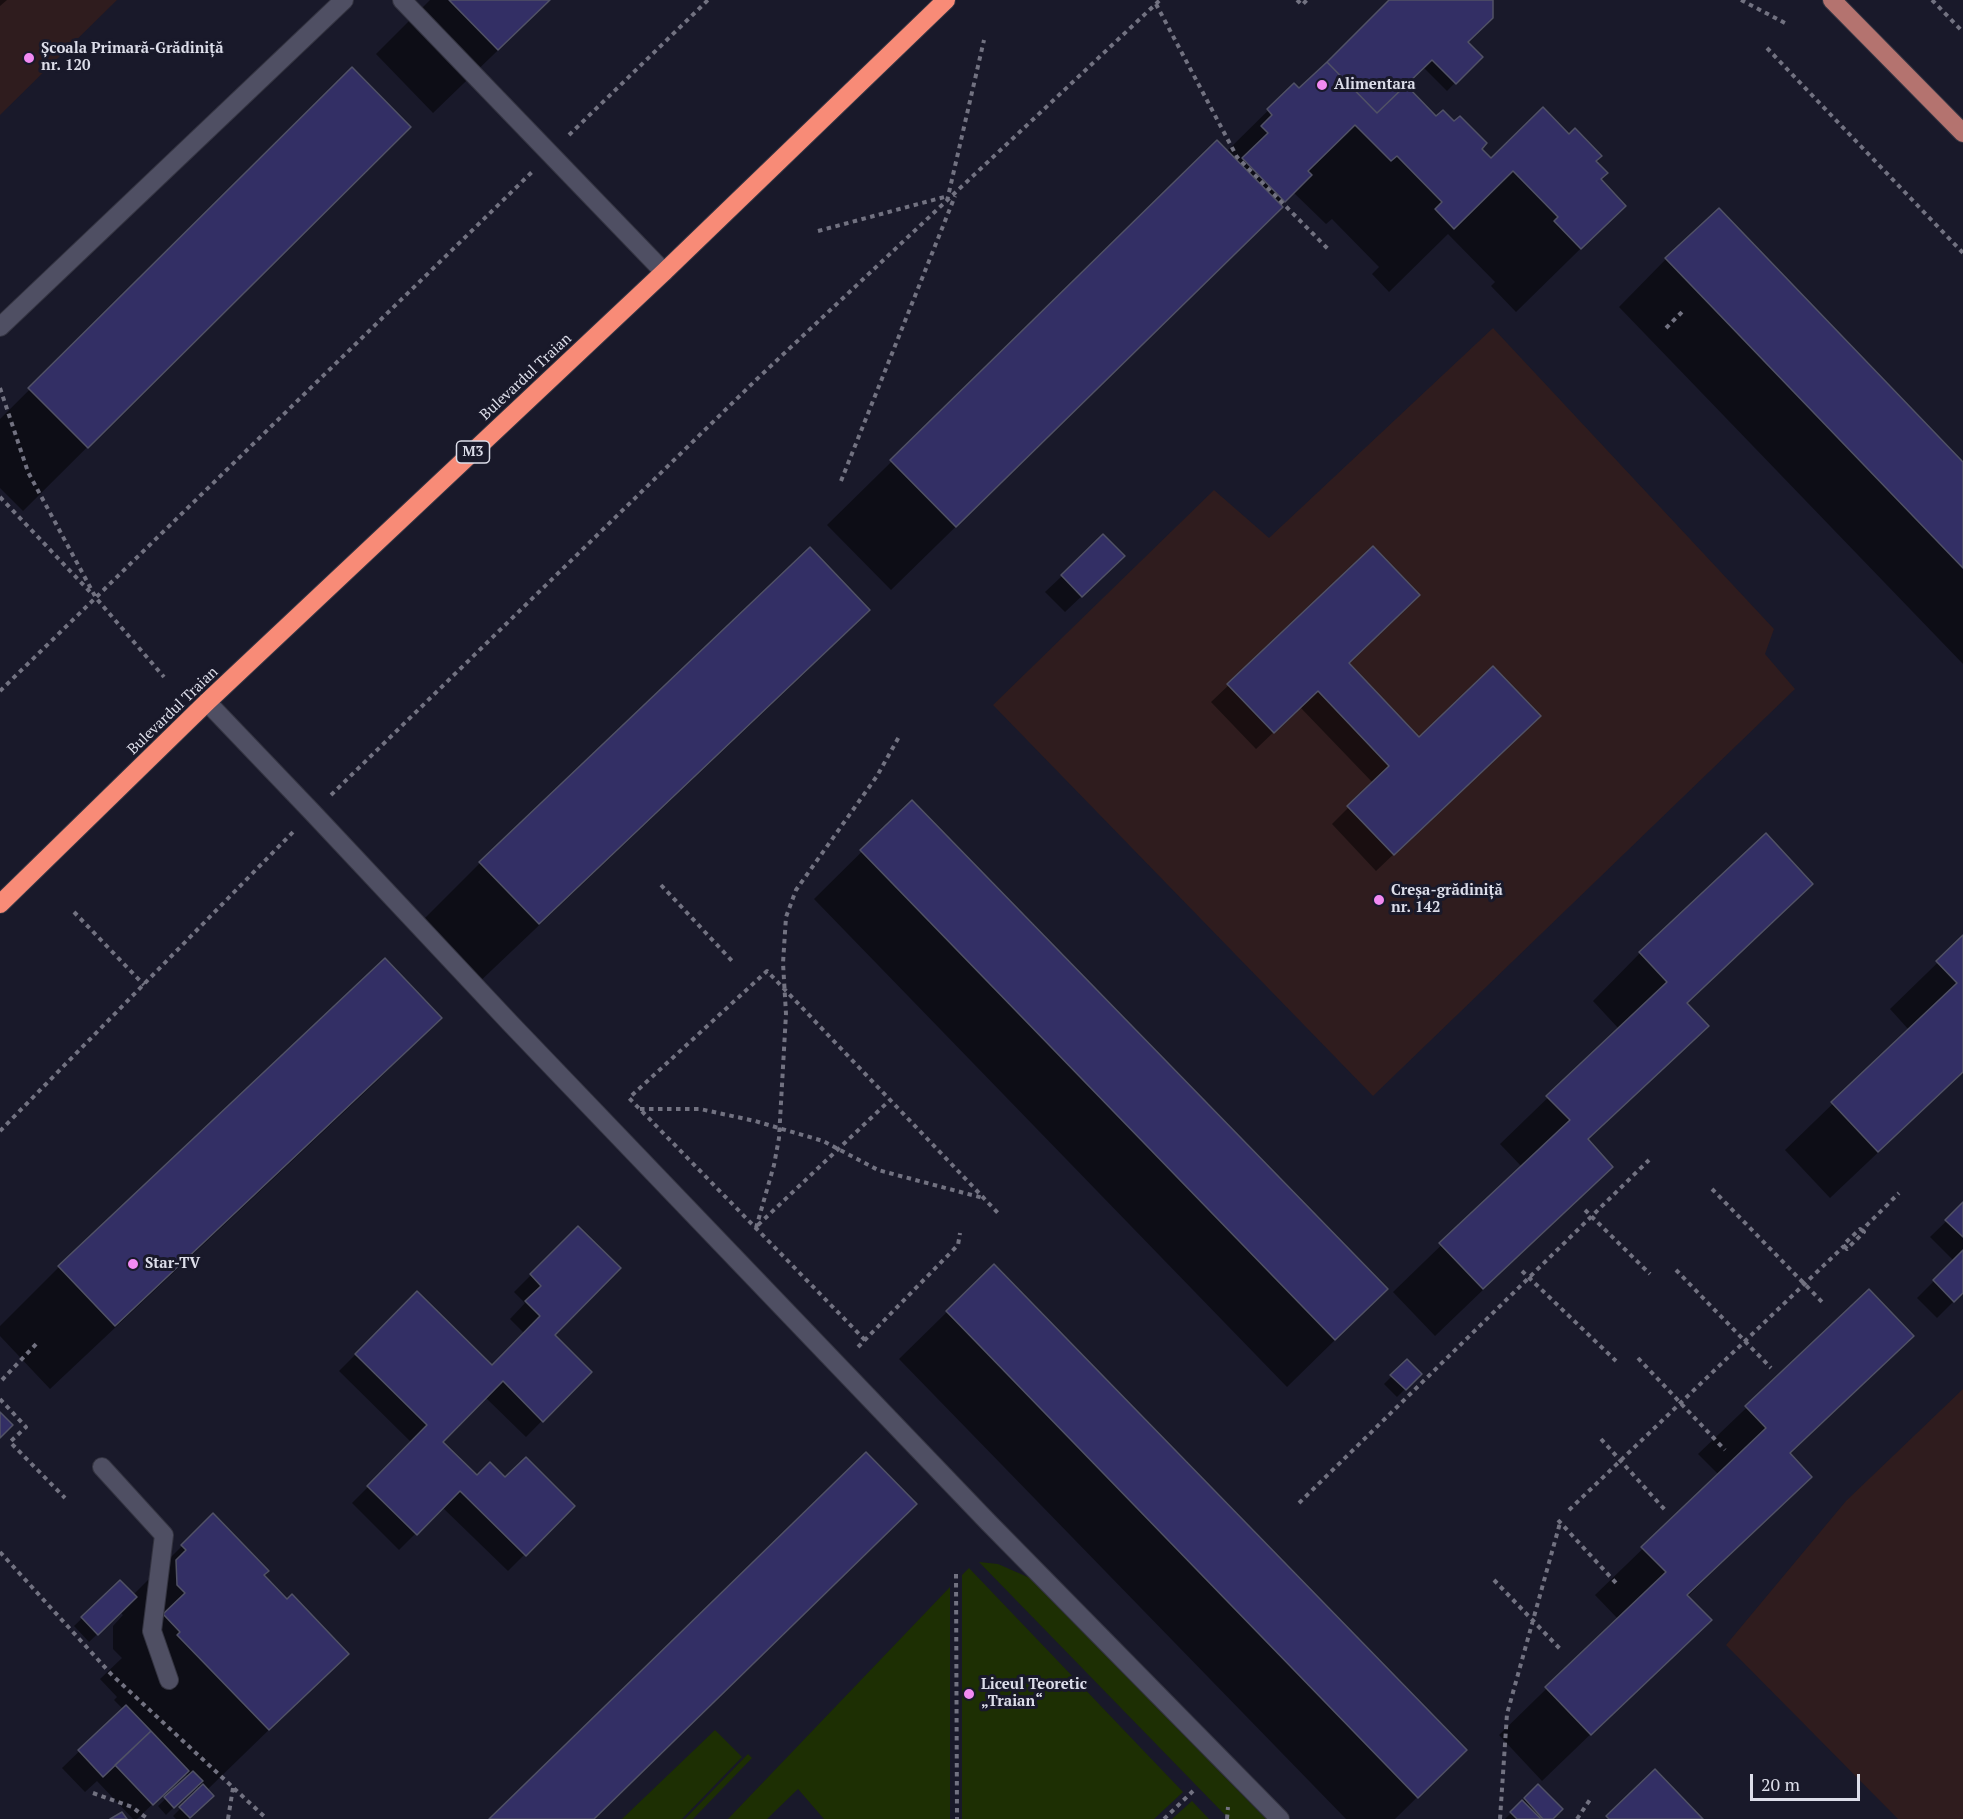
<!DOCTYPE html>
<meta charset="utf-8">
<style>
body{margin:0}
#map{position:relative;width:1963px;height:1819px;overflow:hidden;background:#19192a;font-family:"PT Serif",serif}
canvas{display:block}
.scale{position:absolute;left:1750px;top:1774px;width:110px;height:27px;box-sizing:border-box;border:3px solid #dcdde9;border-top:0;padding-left:8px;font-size:18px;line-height:21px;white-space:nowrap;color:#dcdde9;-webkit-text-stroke:4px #19192a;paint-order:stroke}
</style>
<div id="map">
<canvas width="1963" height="1819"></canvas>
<div class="scale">20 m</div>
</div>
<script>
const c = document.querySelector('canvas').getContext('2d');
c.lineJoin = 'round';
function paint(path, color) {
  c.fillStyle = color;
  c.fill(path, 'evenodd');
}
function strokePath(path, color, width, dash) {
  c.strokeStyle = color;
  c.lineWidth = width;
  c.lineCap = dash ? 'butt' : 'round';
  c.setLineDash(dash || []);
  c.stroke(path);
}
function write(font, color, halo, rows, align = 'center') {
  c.font = font + ' "PT Serif",serif';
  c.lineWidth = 6;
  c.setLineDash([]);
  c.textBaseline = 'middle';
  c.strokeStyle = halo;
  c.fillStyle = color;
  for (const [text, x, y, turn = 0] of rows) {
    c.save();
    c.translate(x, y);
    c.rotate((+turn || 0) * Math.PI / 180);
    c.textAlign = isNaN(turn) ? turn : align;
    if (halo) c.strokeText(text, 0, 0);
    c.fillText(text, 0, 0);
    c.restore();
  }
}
paint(new Path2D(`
 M0,0H117L0,115Z
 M1493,328L1774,629L1765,654L1795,689L1373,1096L993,705L1214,490L1269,538Z
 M1963,1389V1819H1898L1726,1645L1846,1501Z`), '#2f1c1e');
paint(new Path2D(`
 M979,1562L998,1564L1030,1578L1266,1819H1229Z
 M969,1568L1183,1792L1154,1819H962V1575Z
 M950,1587V1819H824L798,1789L767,1819H728Z
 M715,1730L742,1757L682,1819H622Z
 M748,1754L752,1758L693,1819H685Z
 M1192,1801L1209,1819H1172Z`), '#1d2f03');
paint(new Path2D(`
 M0,0H7L0,6Z
 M430,0H550L433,113L376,54Z
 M1391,0H1491L1466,42L1480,57L1447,91L1423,67L1395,94L1436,118L1480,148L1491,160L1594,161L1599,180L1624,206L1516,312L1491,286L1495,282L1448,234L1389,292L1372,274L1379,267L1332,219L1326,224L1293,192L1217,271L891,590L827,525L1217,142L1226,152L1294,85L1299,91Z
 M352,69L409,127L23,511L0,488V419Z
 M1666,259L1963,464V664L1619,307Z
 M1373,548L1347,664L1419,739L1522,732L1376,871L1332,824L1373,783L1300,707L1256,749L1211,702Z
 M1106,573L1065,612L1045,592L1062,576Z
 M867,610L804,674L474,987L416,927L480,863Z
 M912,802L1338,1337L1287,1387L814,899Z
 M1765,836L1811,884L1686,1004L1706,1026L1587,1141L1611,1167L1435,1336L1393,1292L1522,1167L1500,1144L1619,1029L1593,1001L1640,953Z
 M1963,938V1072L1830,1198L1785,1150L1909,1030L1890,1009Z
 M440,1018L376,1082L50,1389L0,1336V1326L59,1267Z
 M1963,1205V1292L1937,1318L1917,1298L1954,1261L1930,1237Z
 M578,1228L552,1335L590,1372L526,1437L485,1397L441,1442L477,1477L505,1479L573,1506L508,1571L442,1507L399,1550L352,1503L412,1443L339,1371L417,1293L492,1367L525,1334L510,1319L525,1303L514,1292Z
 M1869,1291L1912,1336L1789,1455L1810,1477L1687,1597L1709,1620L1542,1781L1499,1735L1618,1619L1595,1595L1719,1475L1698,1454Z
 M947,1312L1465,1750L1395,1819H1346L899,1359Z
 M1407,1361L1420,1374L1397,1397L1384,1384Z
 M182,1546L262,1575L287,1601L347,1654L207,1790L204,1804L188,1819H176L173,1816L200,1789L196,1785L166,1815L158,1806L188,1777L185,1773L137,1819H133L97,1781L85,1792L62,1768L123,1709L114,1700L117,1697L100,1679L122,1658L113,1649V1626L123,1615L120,1612L89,1642L74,1626L120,1582L133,1595Z
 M1538,1786L1551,1819H1505Z`), '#0007');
const building = new Path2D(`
 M449,0H550L498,50Z
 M1389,0H1493V18L1468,42L1483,57L1456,84L1432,60L1377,113L1327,62Z
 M1327,62L1377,113L1406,85L1436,116L1443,110L1454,121L1460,116L1487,143L1482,149L1491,158L1543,107L1569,134L1575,128L1602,156L1596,161L1608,173L1601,179L1626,206L1581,249L1554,221L1558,217L1513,171L1454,229L1435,209L1442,202L1397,156L1391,161L1355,125L1308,171L1312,175L1285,202L1242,158L1268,133L1261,126L1272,115L1267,109L1294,83L1299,88Z
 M352,67L411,127L88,448L28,388Z
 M1217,140L1283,207L956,527L890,460Z
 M1719,208L1963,462V568L1665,258Z
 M1103,534L1125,556L1082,597L1061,575Z
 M1373,546L1420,595L1349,663L1419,737L1493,666L1541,716L1394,855L1347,806L1389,766L1318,691L1274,733L1227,684Z
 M810,547L870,610L539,924L479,862Z
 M912,800L1388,1289L1335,1340L860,850Z
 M1766,833L1813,884L1687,1003L1709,1026L1588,1139L1613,1167L1483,1289L1439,1243L1570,1120L1546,1096L1667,982L1639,952Z
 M1963,935V1072L1878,1152L1831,1102L1957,983L1936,961Z
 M385,958L442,1018L115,1326L58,1266Z
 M1963,1202V1237L1945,1220Z
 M578,1226L621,1268L555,1335L592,1372L543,1422L503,1381L443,1442L477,1475L490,1462L505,1477L526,1457L575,1506L526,1556L460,1491L417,1535L367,1486L427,1425L355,1354L417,1291L492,1365L540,1316L525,1301L541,1286L530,1274Z
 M1963,1250V1293L1954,1302L1933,1280Z
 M994,1264L1467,1750L1418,1798L946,1311Z
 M1869,1289L1914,1336L1790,1453L1812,1477L1687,1595L1712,1620L1591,1735L1545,1687L1666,1572L1641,1547L1766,1428L1745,1406Z
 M1407,1359L1422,1374L1406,1390L1390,1375Z
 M0,1412L13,1425L0,1438Z
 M866,1452L917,1504L594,1819H489Z
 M213,1513L269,1571L264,1575L287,1599L292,1594L349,1654L269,1730L177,1635L180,1632L163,1614L185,1593L177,1585L176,1560L186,1550L181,1545Z
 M120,1580L137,1597L98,1635L81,1617Z
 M126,1705L151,1731L103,1777L78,1750Z
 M151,1731L189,1771L153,1805L115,1765Z
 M1655,1769L1703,1819H1609L1606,1816Z
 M193,1771L203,1781L174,1808L164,1797Z
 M203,1784L214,1796L190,1818L179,1807Z
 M1538,1784L1563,1809L1553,1819H1543L1524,1798Z
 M1522,1800L1541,1819H1517L1510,1812Z
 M122,1812L127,1819H110Z`);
paint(building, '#332f65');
strokePath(building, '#515266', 1.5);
const minor = new Path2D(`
 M402,0L664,272
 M0,327L344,0
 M207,702L313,813L511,1024L988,1522L1280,1819
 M102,1467L164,1535L152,1631L169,1680`);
const major = new Path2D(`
 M1832,0L1963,133`);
const highway = new Path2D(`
 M0,904L207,702L664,272L946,0`);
strokePath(minor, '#343441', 20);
strokePath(major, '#343441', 20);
strokePath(highway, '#343441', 20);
strokePath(new Path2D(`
 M1297,0L1302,5L1307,0
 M1741,0L1785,23
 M1932,0L1963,32
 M1156,4L1237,157L1330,251
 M1767,48L1963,253
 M569,135L708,0
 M947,201L984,40
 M818,231L948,196
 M1666,328L1684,310
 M0,388L28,472L96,598L164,677
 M841,481L955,196
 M0,497L92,594
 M0,691L532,172
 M331,795L757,379L1160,0
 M661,885L734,963
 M74,912L144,985
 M640,1109H700L755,1121L823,1141L878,1170L983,1198
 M0,1131L294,831
 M1712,1189L1824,1304
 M1585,1210L1650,1274
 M758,1225L890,1100
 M756,1228L774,1165L779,1138L786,1014L783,963L786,917L796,890L877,776L900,735
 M1844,1246L1847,1249L1864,1232L1862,1230
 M1676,1270L1771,1368
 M1522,1271L1616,1361
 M865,1340L629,1098L767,971L999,1214
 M858,1347L958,1245L960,1233
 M1638,1358L1725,1450
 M2,1380L38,1342
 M0,1399L26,1427L10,1442L65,1498
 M1601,1439L1665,1510
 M1299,1503L1649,1160
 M1569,1510L1844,1246L1843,1245L1860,1229L1862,1230L1899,1193
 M1558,1520L1616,1583
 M0,1552L112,1675L267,1819
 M956,1574L957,1819
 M1494,1580L1562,1651
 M93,1793L132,1807L148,1819
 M228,1819L233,1788
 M1164,1819L1193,1791
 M1227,1819L1228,1807
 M1500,1819L1507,1714L1560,1523
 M1577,1819L1591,1798`), '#727281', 4, [4.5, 4.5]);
strokePath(minor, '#4f4f63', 18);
strokePath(major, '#b4736f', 18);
strokePath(highway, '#f88b77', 18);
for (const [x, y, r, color] of [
 [29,58,6,"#f28af2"],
 [1322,85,6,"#f28af2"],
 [1379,900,6,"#f28af2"],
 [133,1264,6,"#f28af2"],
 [969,1694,6,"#f28af2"]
]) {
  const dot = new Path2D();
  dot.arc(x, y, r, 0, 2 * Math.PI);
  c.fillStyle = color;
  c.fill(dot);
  strokePath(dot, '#19192a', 2);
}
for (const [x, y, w] of [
 [473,452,33]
]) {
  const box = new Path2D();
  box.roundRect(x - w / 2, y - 11, w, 22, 4.5);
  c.fillStyle = '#19192a';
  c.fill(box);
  strokePath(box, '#dcdde9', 1.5);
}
write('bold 14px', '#dcdde9', null, [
 ["M3",473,452]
]);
write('bold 15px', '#dcdde9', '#19192a', [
 ["Școala Primară-Grădiniță",41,49],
 ["nr. 120",41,66],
 ["Alimentara",1334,85],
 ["Creșa-grădiniță",1391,891],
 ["nr. 142",1391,908],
 ["Star-TV",145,1264],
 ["Liceul Teoretic",981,1685],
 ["„Traian“",981,1702]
], 'left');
write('15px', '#dcdde9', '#19192a', [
 ["Bulevardul Traian",526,377,-43],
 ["Bulevardul Traian",173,711,-44]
]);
</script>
